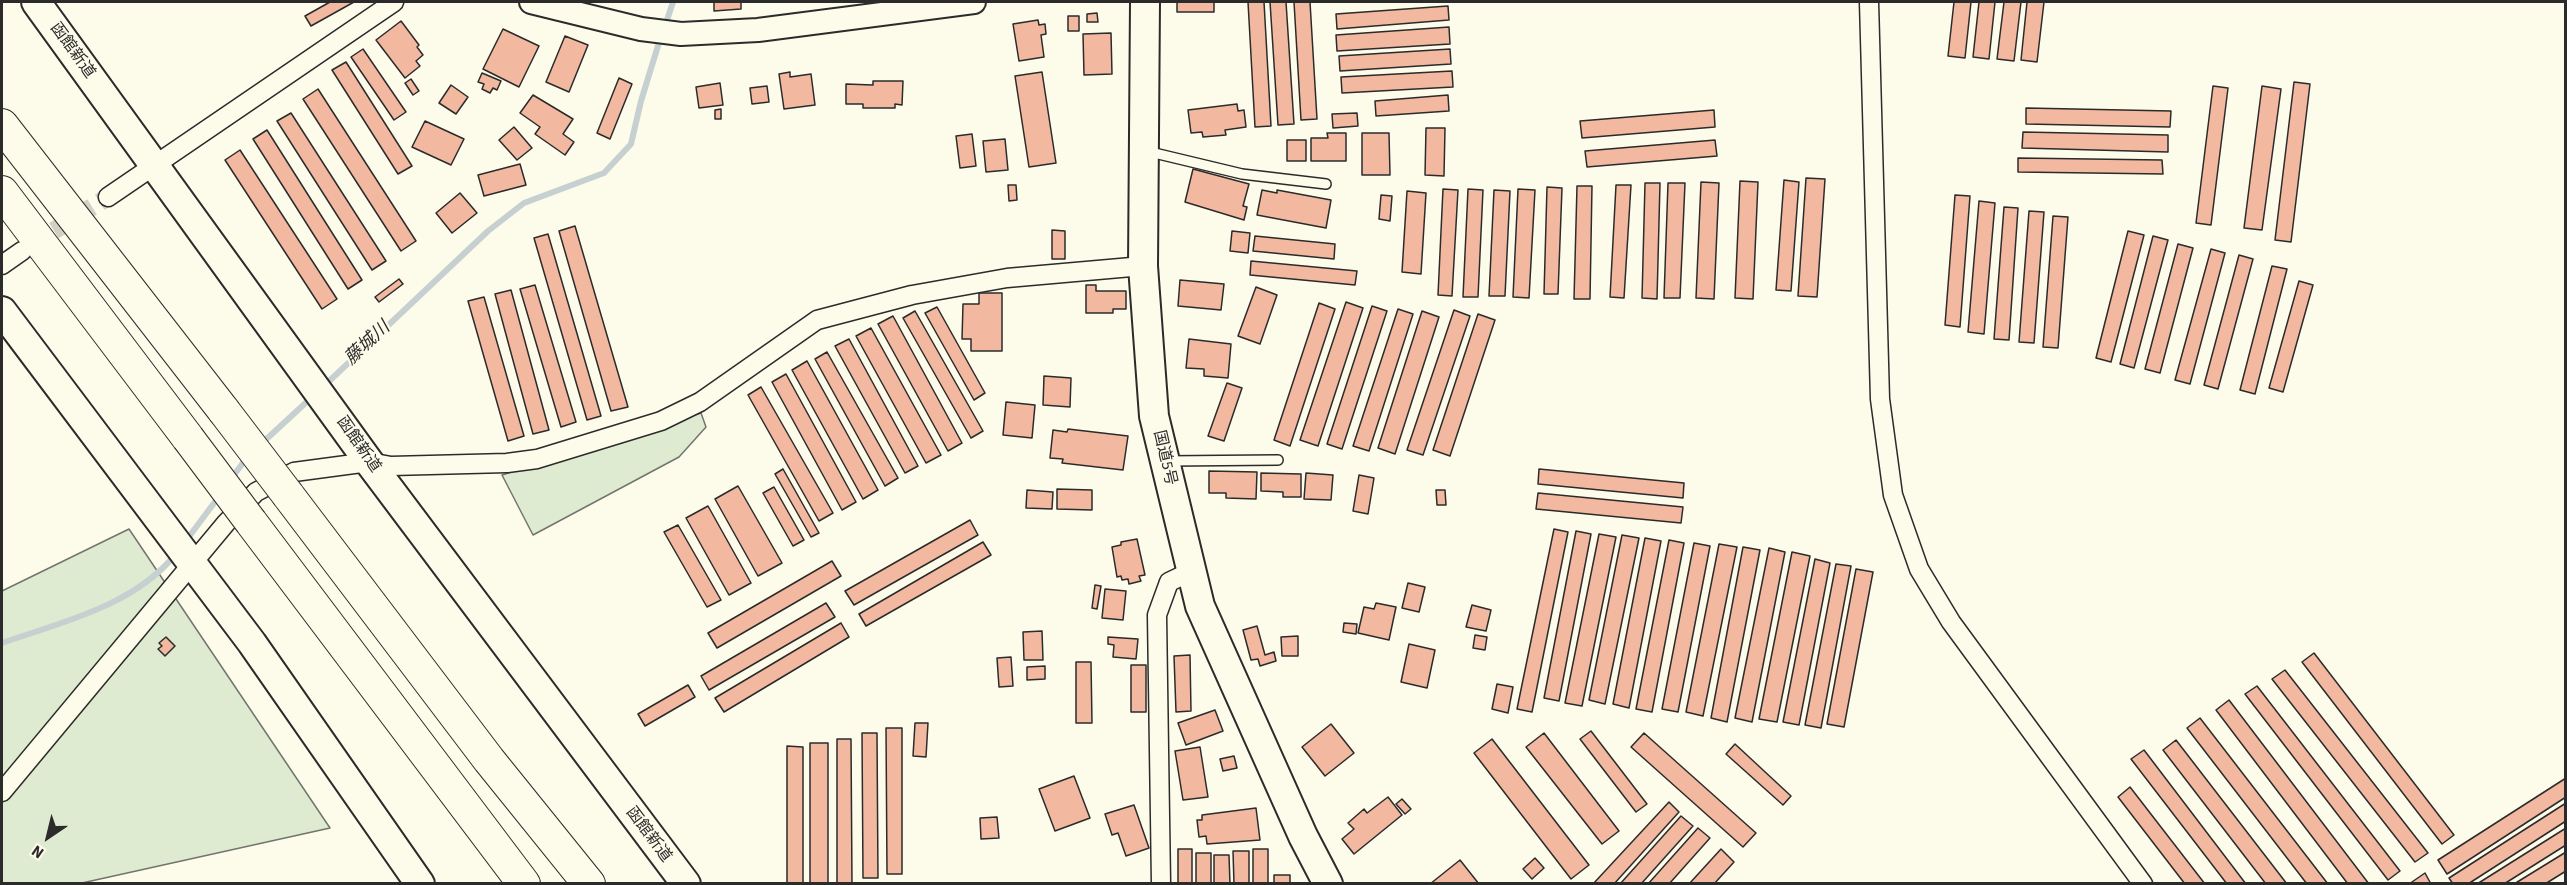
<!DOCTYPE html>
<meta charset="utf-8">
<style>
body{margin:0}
#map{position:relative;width:2567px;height:885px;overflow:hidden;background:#fdfbea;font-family:"Source Sans 3",sans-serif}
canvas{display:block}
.frame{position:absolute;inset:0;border:3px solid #2b2b2b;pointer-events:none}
.north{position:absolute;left:18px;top:807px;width:60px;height:60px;-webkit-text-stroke:4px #fdfbea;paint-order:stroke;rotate:215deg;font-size:16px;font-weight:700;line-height:24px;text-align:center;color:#2b2b2b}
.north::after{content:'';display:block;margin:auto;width:21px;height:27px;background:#2b2b2b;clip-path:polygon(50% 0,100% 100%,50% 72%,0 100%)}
</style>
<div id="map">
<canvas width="2567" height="885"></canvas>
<div class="frame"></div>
<div class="north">N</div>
</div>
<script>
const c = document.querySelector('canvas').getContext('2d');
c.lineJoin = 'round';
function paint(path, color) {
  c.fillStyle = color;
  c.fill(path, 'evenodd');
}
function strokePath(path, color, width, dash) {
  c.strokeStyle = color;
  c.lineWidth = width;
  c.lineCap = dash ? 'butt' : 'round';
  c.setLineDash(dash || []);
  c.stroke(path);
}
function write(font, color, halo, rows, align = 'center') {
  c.font = font + ' "Source Sans 3","Noto Sans JP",sans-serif';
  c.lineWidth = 4.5;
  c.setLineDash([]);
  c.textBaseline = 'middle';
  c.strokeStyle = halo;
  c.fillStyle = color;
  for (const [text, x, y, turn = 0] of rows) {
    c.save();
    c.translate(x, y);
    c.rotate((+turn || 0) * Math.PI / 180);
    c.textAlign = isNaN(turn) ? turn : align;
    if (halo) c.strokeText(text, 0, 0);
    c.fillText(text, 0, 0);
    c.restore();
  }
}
const green = new Path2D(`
 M701,413L706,427L679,457L533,535L502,475Z
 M129,529L330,828L82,883L2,884V591Z`);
paint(green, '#deebd1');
strokePath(green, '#74746e', 1.5);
strokePath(new Path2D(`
 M665,26L673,2
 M324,386L488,231L524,203L604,173L631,144L641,101L661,36
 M260,445L312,397
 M231,479L248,456
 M185,542L220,495
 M2,643C62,622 133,606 175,555`), '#c7d0d0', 6);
const building = new Path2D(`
 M330,2H354L311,26L305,16Z
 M714,2H741V9L714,11Z
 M1177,2H1214V12H1177Z
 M1248,2H1264L1271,126L1255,127Z
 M1270,2H1286L1294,124L1278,125Z
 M1294,2H1310L1317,119L1301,120Z
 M1954,2H1971L1965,58L1948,56Z
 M1979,2H1995L1989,59L1973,57Z
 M2004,2H2021L2014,61L1997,59Z
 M2027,2H2044L2037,62L2021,60Z
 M1448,6L1449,20L1337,29L1336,14Z
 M1097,13L1098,22H1087V14Z
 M1068,16H1079V31H1068Z
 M1038,20L1039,25L1045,24L1046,34L1041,35L1044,57L1019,61L1013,24Z
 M401,21L419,45L417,47L423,55L416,61L420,66L405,78L376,40Z
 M1449,27L1450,44L1337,51L1336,35Z
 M503,29L539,46L519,87L483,69Z
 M1111,33L1112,74L1084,75L1083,34Z
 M565,36L588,45L569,92L546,82Z
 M363,49L406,112L394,120L351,57Z
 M1450,49L1451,64L1340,71L1339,56Z
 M346,62L412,166L398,174L332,70Z
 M1452,71L1453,87L1342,93L1341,77Z
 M790,72V77L811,74L815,105L784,109L779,74Z
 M1042,72L1056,163L1029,167L1015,76Z
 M482,73L501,81L497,90L493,88L490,93L482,89L484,84L478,82Z
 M619,78L632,84L610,139L597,133Z
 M411,79L419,91L413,95L405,83Z
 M873,81H903L902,105L895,104V108H863V104H846V84L873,85Z
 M2294,82L2310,84L2291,242L2275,240Z
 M720,83L723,105L699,108L696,87Z
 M451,85L468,97L456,114L439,103Z
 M767,86L769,102L752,104L750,88Z
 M2213,86L2228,88L2211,225L2196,223Z
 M2262,86L2281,89L2262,230L2244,228Z
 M318,89L416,241L401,251L303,99Z
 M533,95L573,119L563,134L574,142L565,155L535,134L540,127L520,113Z
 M1448,95L1449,111L1376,116L1375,101Z
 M1237,104L1238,111L1244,110L1246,127L1225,130L1226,135L1203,137L1202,132L1191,133L1188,110Z
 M2026,108L2171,111L2170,127L2026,124Z
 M721,109V119H715V110Z
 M1714,110L1715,127L1582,138L1580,121Z
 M291,113L386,261L372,270L277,121Z
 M1357,113L1358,126L1333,128L1332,114Z
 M425,121L464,139L451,165L412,147Z
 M514,127L532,148L517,160L499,140Z
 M1426,128H1445L1444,176L1425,175Z
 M267,130L362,280L348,289L253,139Z
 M2023,132L2168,135V152L2022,148Z
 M1327,133H1346V161H1311V138H1328Z
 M1362,133H1389L1390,175H1362Z
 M972,134L976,166L960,168L956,136Z
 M1005,139L1008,170L986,172L983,141Z
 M1287,140H1306V161H1287Z
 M1715,140L1717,156L1587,167L1585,151Z
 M240,150L337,299L322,309L225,160Z
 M2018,158L2162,160L2163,174L2018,172Z
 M520,164L526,185L484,196L478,175Z
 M1193,169L1249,184L1243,206L1247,207L1244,220L1185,202Z
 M1806,178L1825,179L1817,297L1798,296Z
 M1784,180L1799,182L1791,291L1776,290Z
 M1740,181L1758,182L1753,299L1735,298Z
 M1701,182L1719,183L1714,299L1696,298Z
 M1645,183H1660L1657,299L1642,298Z
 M1668,183H1685L1680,298H1664Z
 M1008,185H1016L1017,200L1009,201Z
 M1616,185H1631L1624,298L1610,297Z
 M1577,186H1592L1590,299H1574Z
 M1547,187L1562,188L1558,294H1544Z
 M1443,189L1458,190L1452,296L1438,295Z
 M1468,189L1483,190L1478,297H1463Z
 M1518,189L1535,190L1529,298L1513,297Z
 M1262,190L1277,193V190L1331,200L1326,228L1257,215Z
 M1494,190L1510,191L1505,296H1489Z
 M1407,191L1426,193L1421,274L1402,272Z
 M460,193L477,213L452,233L436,213Z
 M1381,195L1392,196L1390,221L1379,219Z
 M1955,195L1970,196L1960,327L1945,325Z
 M1979,201L1995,203L1984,334L1968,332Z
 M2004,207L2018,208L2009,340L1994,339Z
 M2029,211L2044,212L2034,343L2019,342Z
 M2053,216L2068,217L2058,348L2043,347Z
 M575,226L628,407L611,411L559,231Z
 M1052,230L1065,231V259H1052Z
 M1232,231L1250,233L1248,253L1230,251Z
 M2128,231L2144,235L2111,362L2096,358Z
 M548,234L601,416L587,420L534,238Z
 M1255,236L1335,244L1334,259L1253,251Z
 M2153,236L2168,240L2134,368L2120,364Z
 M2178,244L2193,248L2160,373L2145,369Z
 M2211,249L2225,253L2190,384L2175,380Z
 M2239,255L2253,259L2218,389L2204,385Z
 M1251,261L1357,271L1355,285L1250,275Z
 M2272,266L2287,269L2255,394L2240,390Z
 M399,279L403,284L379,302L375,297Z
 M1180,280L1224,284L1221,310L1178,306Z
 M2299,281L2313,285L2283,392L2269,388Z
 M535,285L576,422L561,427L520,289Z
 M1086,285H1096V291H1126V309H1113V313H1086Z
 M1256,287L1277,295L1260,344L1238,336Z
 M511,290L549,430L533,434L495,294Z
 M979,293H1002V351H971V339H962L963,304H979Z
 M484,297L524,436L508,441L468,301Z
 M1346,302L1363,308L1318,446L1300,440Z
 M1319,303L1335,309L1290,446L1274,440Z
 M1372,306L1387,311L1342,449L1327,444Z
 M937,307L985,393L974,400L925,313Z
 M1398,309L1413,314L1369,451L1353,446Z
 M1454,310L1470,316L1423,455L1407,450Z
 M915,311L983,431L971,438L903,318Z
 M1422,311L1439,317L1395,454L1378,448Z
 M1478,314L1495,320L1450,456L1433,450Z
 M893,316L962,443L948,451L878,324Z
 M871,328L941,455L926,463L856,336Z
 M849,339L918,466L905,473L835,346Z
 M1189,339L1231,344L1228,378L1204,376V369L1186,368Z
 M827,352L898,478L885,486L815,359Z
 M807,361L878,490L863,499L792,370Z
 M786,374L856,502L842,510L772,382Z
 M1044,376L1071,378L1070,407L1043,405Z
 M1227,383L1242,388L1224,441L1208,436Z
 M761,387L833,513L819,521L748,395Z
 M1006,402L1035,405L1032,438L1003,435Z
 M1068,429L1128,436L1123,470L1062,463L1063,459L1050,458L1053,430L1067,432Z
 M783,469L819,533L811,537L775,474Z
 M1539,469L1684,483L1683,498L1538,484Z
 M1209,471L1257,472L1256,499L1226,498V493H1209Z
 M1261,473L1301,474V497H1283V492L1261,491Z
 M1306,473L1333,475L1331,500L1304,499Z
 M1359,475L1374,478L1368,514L1353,511Z
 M738,486L782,563L758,576L715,499Z
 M774,487L804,540L793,546L763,493Z
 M1057,489L1092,490V510L1057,509Z
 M1027,490L1053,492L1052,509L1026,508Z
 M1436,490H1445L1446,505H1437Z
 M1538,493L1683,507L1681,523L1536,509Z
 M708,506L751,583L729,595L686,518Z
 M970,520L978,535L854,605L845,591Z
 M678,525L721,600L707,607L664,532Z
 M1554,529L1568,532L1532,712L1517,709Z
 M1576,531L1591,534L1559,701L1544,698Z
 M1599,534L1616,537L1582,706L1565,703Z
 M1622,535L1639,538L1605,704L1589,700Z
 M1645,538L1661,541L1629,708L1613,704Z
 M1137,539L1145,575L1139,576L1141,581L1129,584L1128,579L1122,580L1121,576L1117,577L1112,547L1121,545V542Z
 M1669,540L1684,543L1652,712L1636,709Z
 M983,542L991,555L866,626L859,614Z
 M1694,543L1710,546L1678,712L1662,709Z
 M1719,544L1737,547L1703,716L1686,712Z
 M1743,547L1760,550L1727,722L1711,718Z
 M1769,548L1785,552L1752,722L1735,718Z
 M1792,552L1810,556L1777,722L1759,719Z
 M1815,559L1830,563L1799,725L1783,722Z
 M832,561L841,576L717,648L708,633Z
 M1836,564L1851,566L1821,728L1805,725Z
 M1856,569L1873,572L1844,727L1827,724Z
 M1408,583L1425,587L1419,612L1402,608Z
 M1095,585L1101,586L1097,609L1092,608Z
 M1105,589L1126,591L1123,620L1102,618Z
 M826,603L835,617L709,690L701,676Z
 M1376,603L1396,607L1389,640L1358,633L1364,607L1374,609Z
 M1472,605L1491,610L1486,631L1466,627Z
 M841,623L849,637L724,712L715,698Z
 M1344,623L1357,624L1356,634L1343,632Z
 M1257,626L1265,655L1274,652L1276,661L1260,666L1258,659L1251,660L1243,630Z
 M1042,631L1043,660H1024L1023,632Z
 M1475,635L1487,637L1485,650L1473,648Z
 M1298,636V656H1282L1281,637Z
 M166,637L175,646L165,656L158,649L162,646L159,643Z
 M1108,637L1138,639L1136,659L1113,657L1114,645L1108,644Z
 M1409,644L1435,650L1427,688L1401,682Z
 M2314,653L2454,835L2442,844L2302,662Z
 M1190,655L1191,711L1176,712L1174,656Z
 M1011,657L1013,686L999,687L997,658Z
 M1076,662H1091L1092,723H1076Z
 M1131,665H1146V712H1131Z
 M1045,666V679L1027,680V667Z
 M2285,670L2428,853L2415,862L2272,679Z
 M1497,684L1513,687L1508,713L1492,709Z
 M688,685L695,697L645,726L638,714Z
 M2257,686L2400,871L2388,880L2245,694Z
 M2229,700L2369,884H2348L2216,710Z
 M1215,710L1223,731L1186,745L1178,723Z
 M2200,718L2328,884H2307L2187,728Z
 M915,723H928L926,757L913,756Z
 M1331,724L1354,753L1325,776L1302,747Z
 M886,728H902V874H887Z
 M1591,731L1647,804L1636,812L1580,739Z
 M862,733H877L878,878H863Z
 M1544,733L1619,831L1602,844L1526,747Z
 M1644,733L1756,833L1743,847L1631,747Z
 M837,739H851L852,884H837Z
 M1492,739L1589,865L1571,879L1474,753Z
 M2176,740L2287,884H2266L2163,750Z
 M810,743H828V884H810Z
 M1735,744L1791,796L1783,805L1726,754Z
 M787,746L803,747V884H787Z
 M1200,747L1208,797L1183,800L1175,751Z
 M2144,750L2246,884H2227L2131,759Z
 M1234,756L1237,768L1223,771L1220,759Z
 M1074,776L1090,818L1055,831L1039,789Z
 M2566,778V797L2447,874L2438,860Z
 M2130,787L2205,884H2185L2118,797Z
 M1388,797L1402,815L1354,854L1342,839L1354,829L1348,823L1364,809L1367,813Z
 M1402,799L1411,809L1405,814L1396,804Z
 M1669,802L1679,812L1614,884H1593Z
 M2566,803V821L2468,884H2453L2449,878Z
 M1134,805L1149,848L1126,856L1118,833L1112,835L1105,814Z
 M1256,808L1260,840L1207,844L1206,836L1199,837L1197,820H1202V815Z
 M1681,816L1693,826L1641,884H1620Z
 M997,817L999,838L981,839L980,818Z
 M1698,828L1710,838L1669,884H1648Z
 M2566,828V845L2504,884H2477Z
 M1178,849H1192V884H1178Z
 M1253,849H1268V884H1253Z
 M1721,849L1734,862L1714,884H1689Z
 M1233,851H1249V884H1234Z
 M2566,852V871L2545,884H2514Z
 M1196,853H1211V884H1196Z
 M1214,855H1229L1230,884H1214Z
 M1535,858L1544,868L1532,879L1523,869Z
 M1460,860L1479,884H1430Z
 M2425,873L2431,884H2409Z
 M1274,875H1290V884H1274Z`);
paint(building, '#f2b8a0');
strokePath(building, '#2b2b2b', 1.5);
strokePath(new Path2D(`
 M31,245L108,197`), '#d3d1c4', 18, [18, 9]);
const service = new Path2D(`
 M1146,151L1242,174L1326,184
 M1167,461L1278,460`);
const minor = new Path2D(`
 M1869,2L1880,399L1893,495L1919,569L1951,622L2143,884
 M108,197L394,2
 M2,265L22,251
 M2,792L226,523L256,492L294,472L369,462L391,466L507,463L537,459L661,421L700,402L817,320L912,295L1007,278L1143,266
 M1161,884L1157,615L1169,582L1190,572`);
const tertiary = new Path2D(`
 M531,2L641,29L681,34L758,30L974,2`);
const trunk = new Path2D(`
 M36,2L369,462L686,884
 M1145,2L1143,266L1154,416L1200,606L1303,836L1328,884
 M2,311L252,643L420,884`);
const motorway = new Path2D(`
 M2,125L224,411
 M2,192L188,438
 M288,495L489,760L589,884
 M251,522L524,884`);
strokePath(service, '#2b2b2b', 12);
strokePath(minor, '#2b2b2b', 21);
strokePath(tertiary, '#2b2b2b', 26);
strokePath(trunk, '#2b2b2b', 32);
strokePath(motorway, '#2b2b2b', 34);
strokePath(service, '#fdfbea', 9);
strokePath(minor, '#fdfbea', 18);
strokePath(tertiary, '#fdfbea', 22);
strokePath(trunk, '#fdfbea', 28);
strokePath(motorway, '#fdfbea', 32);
const motorwayBridge = new Path2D(`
 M224,411L288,495
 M188,438L251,522`);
strokePath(motorwayBridge, '#2b2b2b', 34, []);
strokePath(motorwayBridge, '#fdfbea', 32);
write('16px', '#2b2b2b', '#fdfbea', [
 ["函館新道",72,51,54],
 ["函館新道",358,445,55],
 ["国道5号",1164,458,77],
 ["函館新道",648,835,53]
]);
write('italic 18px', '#2b2b2b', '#fdfbea', [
 ["藤城川",368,344,-43]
]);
</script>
